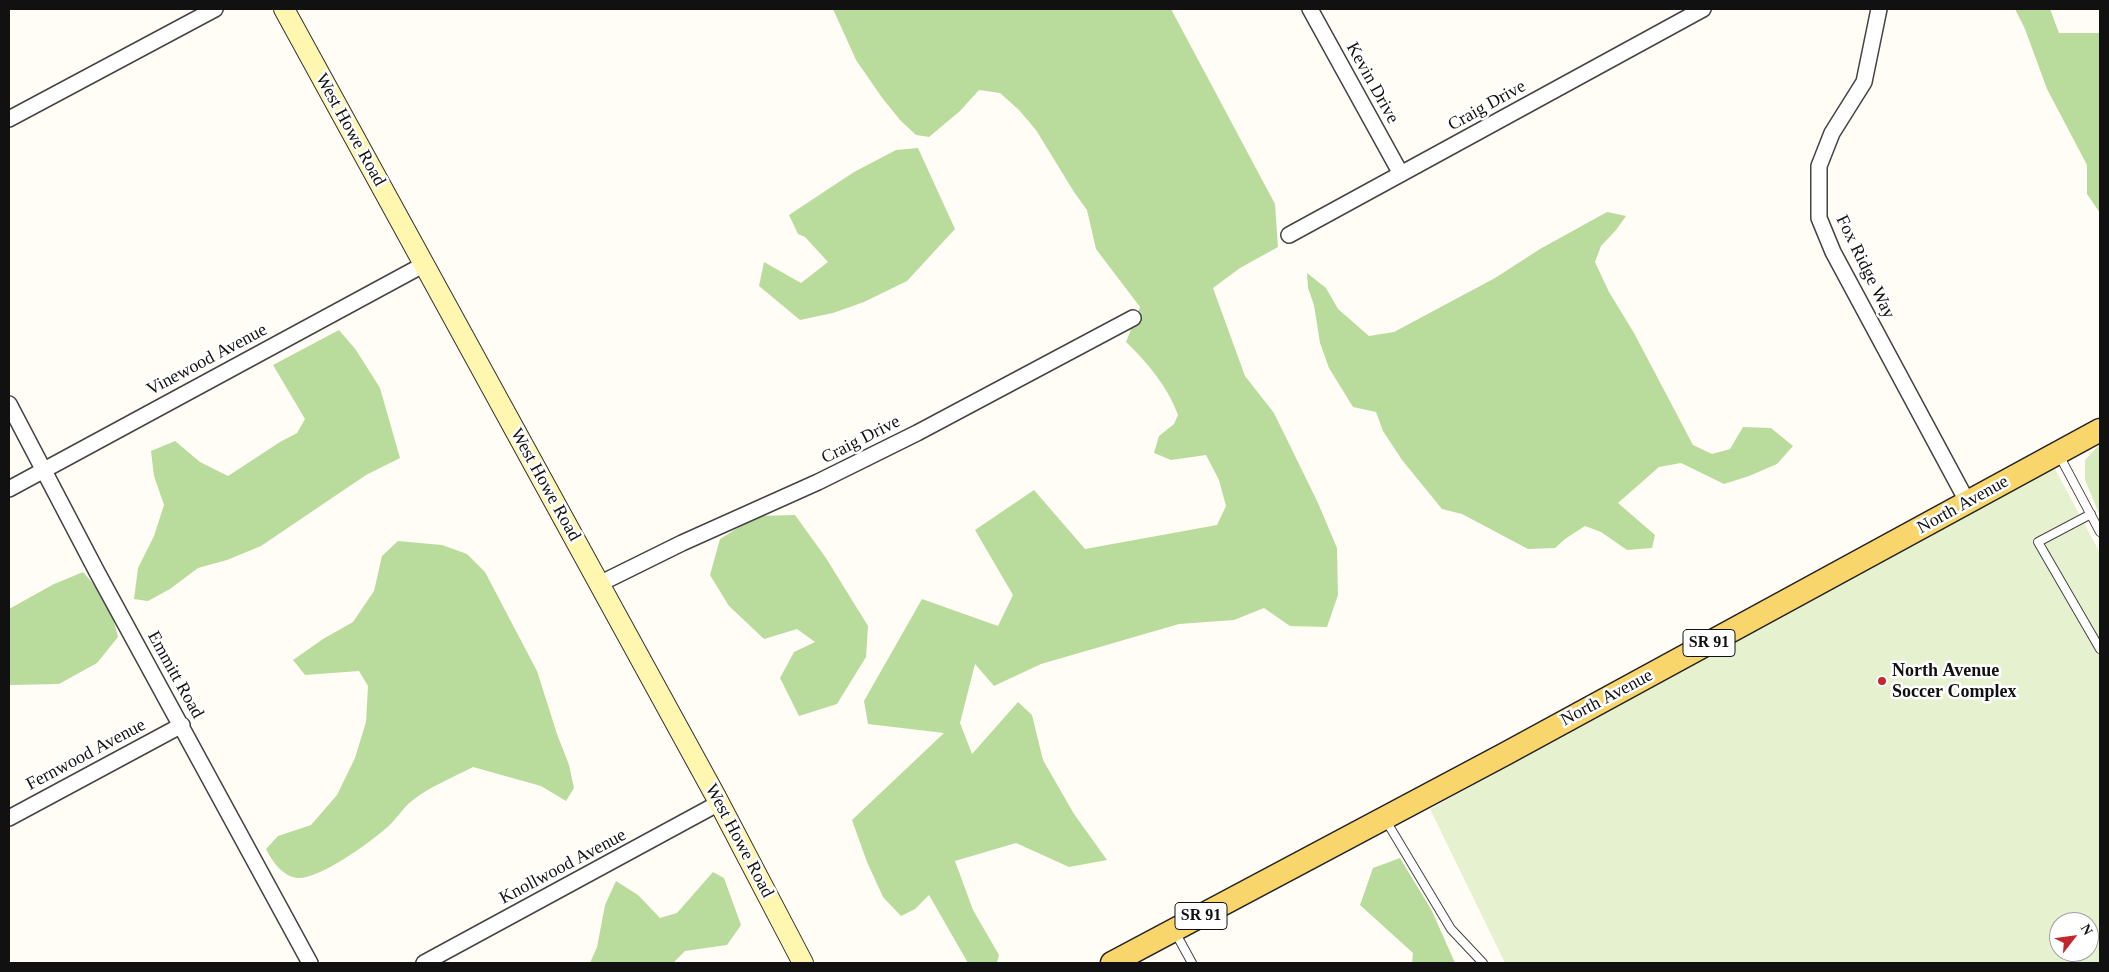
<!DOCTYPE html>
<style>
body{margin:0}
#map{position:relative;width:2109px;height:972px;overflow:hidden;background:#fffdf5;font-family:Georgia,serif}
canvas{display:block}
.frame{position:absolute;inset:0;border:10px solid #111;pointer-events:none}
.north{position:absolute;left:2049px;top:912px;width:50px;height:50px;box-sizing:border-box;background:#fff;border:1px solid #a0a0a0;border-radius:50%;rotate:60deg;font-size:14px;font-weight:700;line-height:20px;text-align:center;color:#111}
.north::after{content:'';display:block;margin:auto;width:18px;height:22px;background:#c4262e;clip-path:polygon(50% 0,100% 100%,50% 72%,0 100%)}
</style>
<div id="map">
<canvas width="2109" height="972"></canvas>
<div class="frame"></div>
<div class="north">N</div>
</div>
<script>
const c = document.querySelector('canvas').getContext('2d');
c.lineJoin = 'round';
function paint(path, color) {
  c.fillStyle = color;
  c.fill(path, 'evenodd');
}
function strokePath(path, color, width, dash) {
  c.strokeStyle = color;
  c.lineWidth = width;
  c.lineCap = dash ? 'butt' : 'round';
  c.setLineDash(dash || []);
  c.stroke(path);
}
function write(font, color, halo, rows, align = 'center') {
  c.font = font + ' Georgia,serif';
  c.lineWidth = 5;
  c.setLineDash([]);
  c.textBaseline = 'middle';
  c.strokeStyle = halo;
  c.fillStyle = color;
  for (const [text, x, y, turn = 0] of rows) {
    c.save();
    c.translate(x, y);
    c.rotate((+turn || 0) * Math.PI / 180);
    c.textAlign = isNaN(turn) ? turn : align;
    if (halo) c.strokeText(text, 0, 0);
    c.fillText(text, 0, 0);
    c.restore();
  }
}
paint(new Path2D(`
 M2100,444V516L2085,480V460Z`), '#d5ebbd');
paint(new Path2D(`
 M833,9H1171L1275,204L1278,247L1240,268L1213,288L1245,376L1274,413L1318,503L1337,548L1338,595L1327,627L1290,626L1264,608L1234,620L1179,624L1041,664L994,686L975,664L960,723L972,754L1018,702L1032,715L1043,760L1074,814L1107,860L1069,867L1016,843L955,861L973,910L999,955L997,963H968L929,895L915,909L901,916L883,897L867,862L852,820L944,733L868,724L864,701L922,599L998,626L1013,595L975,530L1034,490L1085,549L1217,525L1226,506L1219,480L1206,455L1171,460L1154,453L1159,436L1174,424L1178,415C1168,387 1147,362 1126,342L1140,307L1096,249L1087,210L1074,192L1036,130L1019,110L1000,93L979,90L960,111L929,137L916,135L901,121L883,99L856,60Z
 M2015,9H2050L2059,33H2100V213L2087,194V165L2047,89L2025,29Z
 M918,148L955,229L907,281L864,302L833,313L800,320L759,286L764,262L801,283L828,262L805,237L798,234L789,215L854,172L896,150Z
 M1607,212L1626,216L1616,230L1601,246L1595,262L1609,292L1634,333L1693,445L1712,454L1730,449L1743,427L1771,428L1793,446L1777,464L1749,476L1724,484L1681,463L1659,467L1618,503L1655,535L1652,548L1627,550L1601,532L1585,526L1565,539L1555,548L1528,549L1462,514L1442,509L1402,460L1383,431L1376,412L1353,407L1329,368L1320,343L1314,305L1308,288L1307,273L1326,288L1338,309L1369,336L1394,332L1495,278L1540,249Z
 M339,330L356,350L380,388L400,458L366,475L261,546L227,560L198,568L170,589L148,601L134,599L138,568L154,536L164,505L154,476L151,451L175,441L200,462L228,476L280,442L297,433L305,419L273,365Z
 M795,515L826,558L868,626L866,657L837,704L799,716L780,678L794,652L815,642L797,629L764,639L729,606L710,575L720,539L757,516Z
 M398,541L442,545L467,554L485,572L537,671L557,734L569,765L574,788L566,801L541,786L473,767C454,777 429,787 413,800C402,808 395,822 384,830C368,844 319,879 298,878C283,877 272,861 266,849L278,836L311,825L337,795L355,758L366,722L368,686L359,671L305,675L293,660L323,639L353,622L374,591L382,556Z
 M83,572L109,602L118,637L97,663L59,684L11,685L9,686V609L54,584Z
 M1400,858L1432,911L1455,963H1412L1413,953L1360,905L1373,868Z
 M713,872L724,878L741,925L727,945L685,951L673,963H590L597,947L605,905L616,881L638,895L660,918L677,913Z`), '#b9dc9c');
paint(new Path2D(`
 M2054,467L2100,553V962L2097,963H1505L1430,809ZM2059,922H2089V952H2059Z`), '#e6f2cf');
const service = new Path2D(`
 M2059,455L2100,532
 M2091,514L2038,542L2100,649
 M1385,819L1451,929L1483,963
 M1175,932L1192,963`);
const minor = new Path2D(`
 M1310,9L1401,174
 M1879,9L1864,82L1832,133L1819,166V218L1833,252L1968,503
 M9,119L215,9
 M1289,235L1703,9
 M9,404L97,572L310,963
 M9,489L423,265
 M599,584L682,543L818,482L917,433L1133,318
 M9,818L182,725
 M424,963L719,803`);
const secondary = new Path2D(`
 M284,9L715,795L803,963`);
const primary = new Path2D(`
 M1112,963L1505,754L2100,430`);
strokePath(service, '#444', 10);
strokePath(minor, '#444', 18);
strokePath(secondary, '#333', 22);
strokePath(primary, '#222', 25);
strokePath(service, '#fff', 8);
strokePath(minor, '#fff', 15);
strokePath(secondary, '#fff6b0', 20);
strokePath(primary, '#f9d66b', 22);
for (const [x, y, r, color] of [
 [1882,681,5,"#c4262e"]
]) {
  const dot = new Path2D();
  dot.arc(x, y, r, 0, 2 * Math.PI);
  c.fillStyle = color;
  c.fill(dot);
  strokePath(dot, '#fff', 2);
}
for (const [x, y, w] of [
 [1709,643,52],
 [1201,916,52]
]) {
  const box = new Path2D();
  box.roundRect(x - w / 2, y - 13.5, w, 27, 4);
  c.fillStyle = '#fff';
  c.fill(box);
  strokePath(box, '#111', 1);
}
write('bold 16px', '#111', null, [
 ["SR 91",1709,643],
 ["SR 91",1201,916]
]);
write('18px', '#111', '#fff', [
 ["Kevin Drive",1372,83,61],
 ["Craig Drive",1487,106,-29],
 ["West Howe Road",350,130,61],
 ["Fox Ridge Way",1865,267,64],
 ["Vinewood Avenue",207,360,-28],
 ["Craig Drive",861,440,-27],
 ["West Howe Road",545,485,61],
 ["North Avenue",1963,505,-29],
 ["Emmitt Road",175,675,61],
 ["North Avenue",1607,698,-28],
 ["Fernwood Avenue",86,755,-28],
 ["West Howe Road",739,841,62],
 ["Knollwood Avenue",563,867,-28]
]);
write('bold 18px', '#111', '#fff', [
 ["North Avenue",1892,671],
 ["Soccer Complex",1892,692]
], 'left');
</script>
